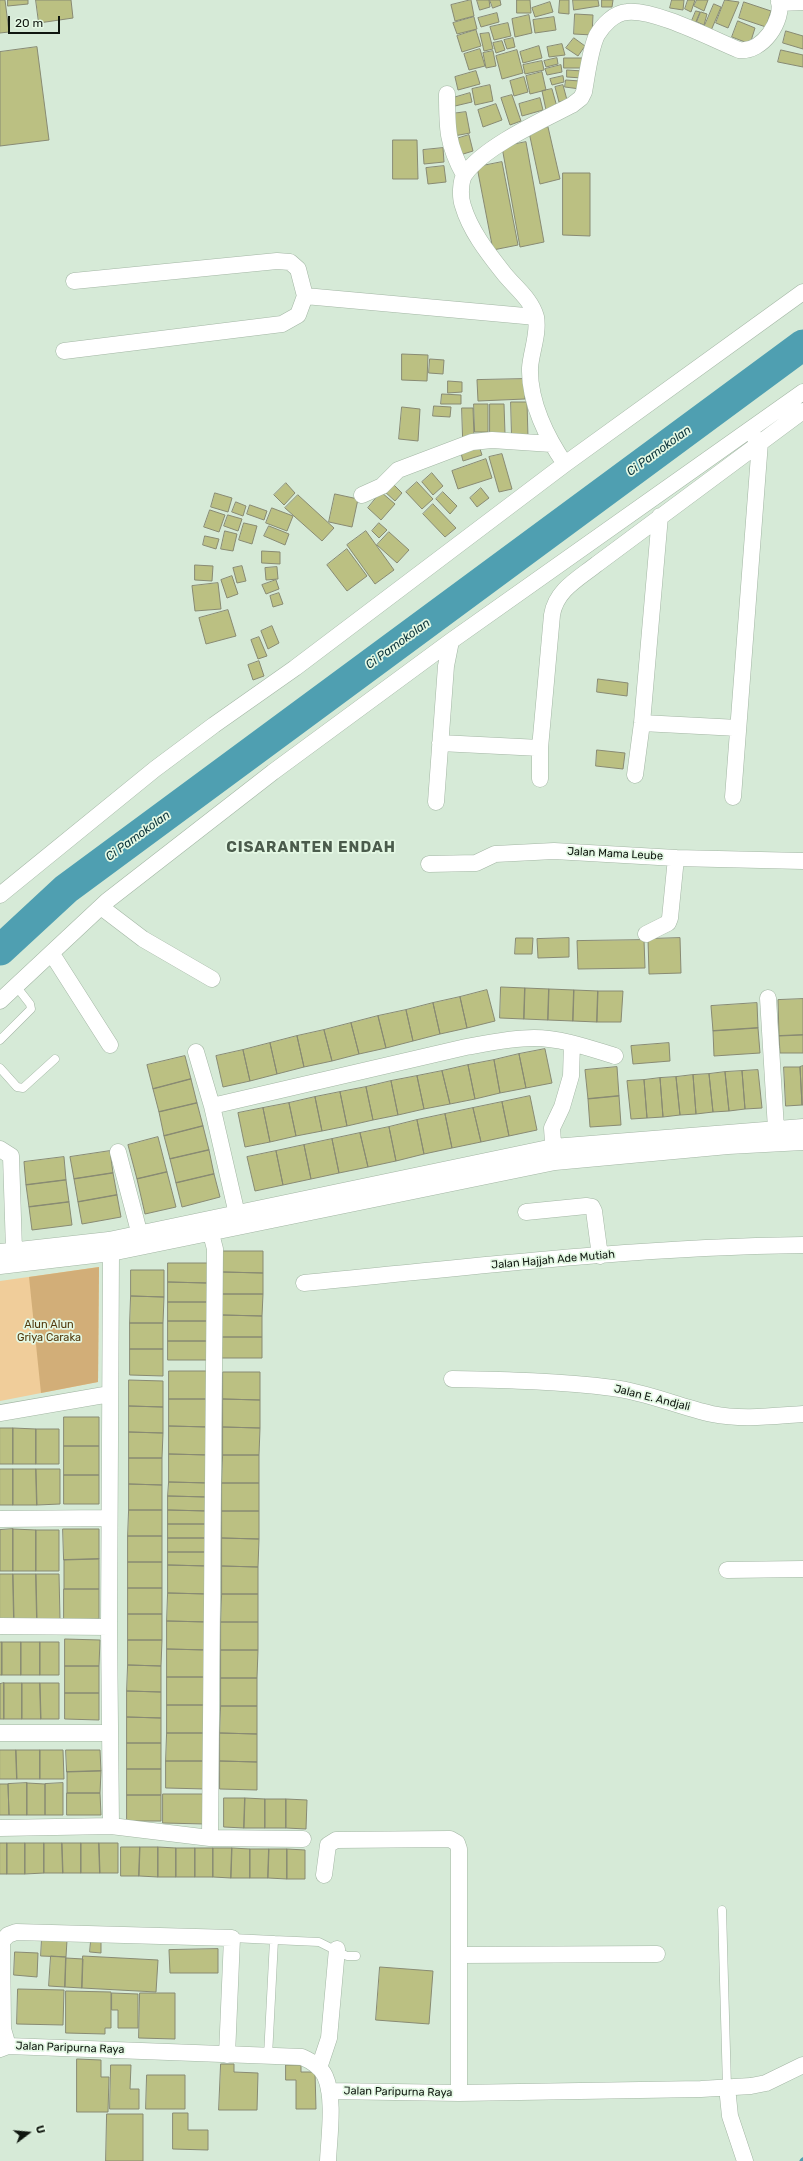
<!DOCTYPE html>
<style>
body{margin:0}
#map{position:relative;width:803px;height:2161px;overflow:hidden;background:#d6ead7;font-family:Rubik,sans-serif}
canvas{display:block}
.north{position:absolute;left:8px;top:2113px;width:40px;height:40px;-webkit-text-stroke:3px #e4f8e4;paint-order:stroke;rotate:74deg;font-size:11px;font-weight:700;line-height:16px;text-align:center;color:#0f160f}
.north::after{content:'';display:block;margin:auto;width:14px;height:18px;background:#0f160f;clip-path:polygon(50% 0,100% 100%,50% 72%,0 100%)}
.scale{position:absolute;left:8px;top:16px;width:52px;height:18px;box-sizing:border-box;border:2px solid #0f160f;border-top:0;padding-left:5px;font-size:12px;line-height:14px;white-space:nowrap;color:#0f160f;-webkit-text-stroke:3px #e4f8e4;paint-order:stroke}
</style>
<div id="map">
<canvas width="803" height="2161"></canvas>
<div class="north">U</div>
<div class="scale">20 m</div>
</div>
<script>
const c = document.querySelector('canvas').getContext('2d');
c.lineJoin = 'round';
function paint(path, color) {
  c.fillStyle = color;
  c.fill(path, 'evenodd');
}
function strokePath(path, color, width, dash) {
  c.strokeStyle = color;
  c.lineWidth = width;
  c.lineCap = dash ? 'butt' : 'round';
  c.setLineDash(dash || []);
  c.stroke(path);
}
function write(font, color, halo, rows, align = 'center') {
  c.font = font + ' Rubik,sans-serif';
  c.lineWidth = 3.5;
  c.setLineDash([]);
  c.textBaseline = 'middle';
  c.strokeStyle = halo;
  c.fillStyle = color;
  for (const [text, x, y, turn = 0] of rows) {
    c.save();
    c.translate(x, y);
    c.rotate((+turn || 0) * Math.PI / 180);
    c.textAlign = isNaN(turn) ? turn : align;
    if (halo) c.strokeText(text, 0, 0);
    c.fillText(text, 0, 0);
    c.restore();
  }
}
paint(new Path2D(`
 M99,1267L98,1382L0,1401V1281Z`), '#f0cd9a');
paint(new Path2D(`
 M99,1267L98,1382L41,1393L29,1277Z`), '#d2ae78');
strokePath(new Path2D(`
 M802,2161L803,2160`), '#4f9fb1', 5);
strokePath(new Path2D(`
 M0,950L66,889L803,345`), '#4f9fb1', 31);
const building = new Path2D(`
 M0,0H5L9,32L0,33Z
 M8,0H28V4L8,6Z
 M36,0H71L73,18L39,23Z
 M471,0L474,16L455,21L451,5Z
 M477,0H489L490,7L480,10Z
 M490,0H500L501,5L493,8Z
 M517,0H530L531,13H517Z
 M560,0H569V14L559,13Z
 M573,0H598L599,6L574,10Z
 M602,0H613L612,7H602Z
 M672,0H684L683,10L670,8Z
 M688,0H695L691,12L685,9Z
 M697,0H708L704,11L694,6Z
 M725,0L739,2L728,28L716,23Z
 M550,2L553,12L535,17L532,8Z
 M744,2L771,11L766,27L739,18Z
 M714,4L721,7L710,33L703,30Z
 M696,11L700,12L695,24L691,23Z
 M701,12L707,14L704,25L697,22Z
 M497,13L499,22L481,27L478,18Z
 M575,14L593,15L592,35L574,34Z
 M529,15L532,33L515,37L512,19Z
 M474,17L477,29L457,34L453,23Z
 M554,17L556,30L535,33L533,20Z
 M738,21L755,28L750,44L732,37Z
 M508,23L511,36L494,40L490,27Z
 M476,30L481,46L462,52L457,36Z
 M786,31L803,36V49L783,43Z
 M489,33L493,49L484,51L480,34Z
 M513,38L515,47L507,49L504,40Z
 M574,38L585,46L578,56L566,48Z
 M502,41L505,50L496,53L493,43Z
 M562,44L565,55L549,57L547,47Z
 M539,46L542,58L523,63L520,52Z
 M37,47L49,140L0,146V52Z
 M480,49L485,66L469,70L464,54Z
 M517,50L523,73L502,79L496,56Z
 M781,50L803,55V67L778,62Z
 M493,51L496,66L486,68L483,53Z
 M557,58L558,64L546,67L544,61Z
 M564,58H582V68H564Z
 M542,61L544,70L525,74L523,65Z
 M561,65L562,72L547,75L545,69Z
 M567,70L583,71L582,78L567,77Z
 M476,71L480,84L458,90L455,77Z
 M542,72L546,90L530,94L526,76Z
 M563,76L564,82L552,85L550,79Z
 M524,77L528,92L514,96L510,81Z
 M566,80L580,81V89L565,87Z
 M490,85L493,101L475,105L472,89Z
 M563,85L567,100L559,102L555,87Z
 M552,89L557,107L546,110L542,91Z
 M470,93L472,102L455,106L453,98Z
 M512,95L521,121L510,125L501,98Z
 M540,98L543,110L522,116L519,104Z
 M496,104L502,120L483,127L478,110Z
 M466,112L470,133L454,136L451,114Z
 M548,127L560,179L540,184L529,132Z
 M469,135L473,151L460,155L456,139Z
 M393,140H417L418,179H393Z
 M526,142L544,242L520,247L502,147Z
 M443,148L444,162L424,164L423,150Z
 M502,162L518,245L493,250L477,167Z
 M444,166L446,182L428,184L426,168Z
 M563,173H590V236L563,235Z
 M402,354L428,355L427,381L402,380Z
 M430,359L444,360L443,374L429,373Z
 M524,379L525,399L478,401L477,380Z
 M448,381L462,382V392L448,393Z
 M442,394L461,395V404H441Z
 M511,402H527L528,438H512Z
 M474,404H488V432H475Z
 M490,404H504L505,434L490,435Z
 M434,406L451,407L450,417L433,416Z
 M402,407L420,409L418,441L399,439Z
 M462,408H473L474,437L463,438Z
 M478,443L482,455L463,461L460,449Z
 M502,454L512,489L499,492L489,457Z
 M486,459L492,478L458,489L452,471Z
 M432,473L443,486L433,495L422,482Z
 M417,482L433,499L422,509L406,492Z
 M286,483L295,493L284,505L274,495Z
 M392,483L402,493L395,501L384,491Z
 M481,488L489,498L477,507L470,498Z
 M381,492L395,504L381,520L368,508Z
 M443,492L457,506L450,514L436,499Z
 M215,493L232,498L228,512L211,507Z
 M335,494L358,499L352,527L329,522Z
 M298,495L334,528L322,541L285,508Z
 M236,502L246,506L243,516L232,512Z
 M433,504L456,528L445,537L423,514Z
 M250,505L267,511L264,520L247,514Z
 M272,508L293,516L287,531L266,523Z
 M210,510L225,515L219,532L204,527Z
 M228,515L242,519L238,531L224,526Z
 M244,523L257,526L252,544L239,540Z
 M379,523L387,530L379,538L372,531Z
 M269,526L289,534L285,545L264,536Z
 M225,531L237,534L233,551L221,549Z
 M366,531L394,570L375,584L347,545Z
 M389,532L409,550L397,563L377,545Z
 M205,536L219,539L216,549L203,545Z
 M347,549L367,576L347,591L327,565Z
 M262,551L280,552V564L262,563Z
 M195,565L213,566L212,581L195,580Z
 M242,566L246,581L237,583L233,568Z
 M277,567L278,579L266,580L265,568Z
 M232,576L238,594L227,598L221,580Z
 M276,580L279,589L266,594L262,585Z
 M218,583L221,609L195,611L192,586Z
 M279,593L283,604L273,607L270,596Z
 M228,610L236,636L206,644L199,618Z
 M272,626L279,643L268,649L261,631Z
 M259,637L267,656L258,659L251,640Z
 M259,661L264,676L253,680L248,665Z
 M598,679L628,683L627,696L597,692Z
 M597,750L625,753L623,769L596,766Z
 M516,938H533L532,954H515Z
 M569,938V957L538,958L537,939Z
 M680,938L681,973L649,974L648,939Z
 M644,940L645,968L578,969L577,941Z
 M501,987L525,988L524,1019L500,1018Z
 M525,988L549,989L548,1020L524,1019Z
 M549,989L574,990L573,1021L548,1020Z
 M487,990L495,1021L467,1028L460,997Z
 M574,990L598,991L597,1022L573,1021Z
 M598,991H623L621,1022H597Z
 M460,997L467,1028L440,1034L433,1003Z
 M803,999V1035L779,1036L778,1000Z
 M433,1003L440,1034L413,1041L406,1010Z
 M757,1003L758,1028L713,1031L711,1006Z
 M406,1010L413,1041L386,1048L378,1016Z
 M378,1016L386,1048L359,1054L351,1023Z
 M351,1023L359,1054L332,1061L324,1030Z
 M758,1028L760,1053L714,1056L713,1031Z
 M324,1030L332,1061L304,1067L297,1036Z
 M803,1035V1053H780L779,1036Z
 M297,1036L304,1067L277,1074L270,1043Z
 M270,1043L277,1074L250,1081L243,1050Z
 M669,1043L670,1061L633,1064L631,1046Z
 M545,1049L552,1083L526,1088L519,1054Z
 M243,1050L250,1081L223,1087L216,1056Z
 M519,1054L526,1088L500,1093L494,1060Z
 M185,1056L191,1079L153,1089L147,1065Z
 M494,1060L500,1093L475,1099L468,1065Z
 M468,1065L475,1099L450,1104L442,1071Z
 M803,1066V1105H802L800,1067Z
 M617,1067L619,1096L588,1099L585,1070Z
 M784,1067H800L802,1105L786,1106Z
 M758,1070L762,1108L745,1109L742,1071Z
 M442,1071L450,1104L424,1109L417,1076Z
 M742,1071L745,1109L729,1111L725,1072Z
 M725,1072L729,1111L713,1112L709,1074Z
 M709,1074L713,1112L696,1114L693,1075Z
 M693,1075L696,1114L680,1115L676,1077Z
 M417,1076L424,1109L398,1115L391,1081Z
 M676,1077L680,1115L663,1117L660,1078Z
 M660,1078L663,1117L647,1118L644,1080Z
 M191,1079L197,1103L159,1112L153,1089Z
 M644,1080L647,1118L631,1119L627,1081Z
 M391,1081L398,1115L373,1120L366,1087Z
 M366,1087L373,1120L347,1126L340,1092Z
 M340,1092L347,1126L322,1131L315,1097Z
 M530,1096L537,1130L509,1136L502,1102Z
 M619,1096L621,1125L590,1127L588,1099Z
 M315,1097L322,1131L296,1136L289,1103Z
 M502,1102L509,1136L481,1142L473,1108Z
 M197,1103L203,1126L164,1136L159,1112Z
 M289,1103L296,1136L270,1142L263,1108Z
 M263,1108L270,1142L245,1147L238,1113Z
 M473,1108L481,1142L452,1148L445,1114Z
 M445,1114L452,1148L424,1154L417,1120Z
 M417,1120L424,1154L396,1161L389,1127Z
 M203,1126L209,1150L170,1159L164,1136Z
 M389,1127L396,1161L368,1167L360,1133Z
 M360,1133L368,1167L339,1173L332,1139Z
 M158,1137L167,1172L137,1179L128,1145Z
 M332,1139L339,1173L311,1179L304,1145Z
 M304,1145L311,1179L283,1185L276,1151Z
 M209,1150L214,1174L176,1183L170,1159Z
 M110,1151L113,1173L74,1179L70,1157Z
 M276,1151L283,1185L255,1191L247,1157Z
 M64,1157L66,1180L26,1185L24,1162Z
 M167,1172L176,1207L145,1214L137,1179Z
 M113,1173L117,1195L78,1202L74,1179Z
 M214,1174L220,1197L182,1207L176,1183Z
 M66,1180L69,1202L29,1207L26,1185Z
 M117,1195L121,1217L82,1224L78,1202Z
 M69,1202L72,1225L32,1230L29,1207Z
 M223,1251H263V1273L223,1272Z
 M168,1263H208L207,1283L168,1282Z
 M131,1270H164V1297L131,1296Z
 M223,1272L263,1273V1294H223Z
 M168,1282L207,1283L208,1302H168Z
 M223,1294H263L262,1316L222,1315Z
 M131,1296L164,1297L163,1323H130Z
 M168,1302H208L207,1321H168Z
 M222,1315L262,1316V1337H222Z
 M168,1321H207V1341H168Z
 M130,1323H163V1349H130Z
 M222,1337H262V1358H222Z
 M168,1341H207V1360H168Z
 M130,1349H163V1376L130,1375Z
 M169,1371H210L209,1399H169Z
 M223,1372H260V1400L223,1399Z
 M129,1380L163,1381V1407L129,1406Z
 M169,1399H209V1427L169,1426Z
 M223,1399L260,1400V1428L223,1427Z
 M129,1406L163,1407V1433L129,1432Z
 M64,1417H99V1446H64Z
 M169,1426L209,1427V1455L169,1454Z
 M223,1427L260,1428L259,1455H223Z
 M0,1428H13V1464H0Z
 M13,1428L36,1429V1464H13Z
 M36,1429H59V1464H36Z
 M129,1432L163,1433L162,1458H129Z
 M64,1446H99V1475H64Z
 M169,1454L209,1455V1483L169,1482Z
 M223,1455H259V1483H222Z
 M129,1458H162V1485L129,1484Z
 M0,1469H13V1505H0Z
 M13,1469H36L37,1505H13Z
 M36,1469H60V1504L37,1505Z
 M64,1475H99V1504H64Z
 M169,1482L209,1483L208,1497L168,1496Z
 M222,1483H259V1511H222Z
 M129,1484L162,1485V1510H129Z
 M168,1496L208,1497V1511L168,1510Z
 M129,1510H162V1536H128Z
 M168,1510L208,1511V1524H168Z
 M222,1511H259V1539L222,1538Z
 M168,1524H208V1538H168Z
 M13,1529L36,1530V1571H13Z
 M13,1529V1571H0V1530Z
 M63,1529H99V1559L64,1560Z
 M36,1530H59V1571H36Z
 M128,1536H162V1562H128Z
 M168,1538H208V1552H168Z
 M222,1538L259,1539L258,1567L222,1566Z
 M168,1552H208V1566L168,1565Z
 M99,1559V1589H64V1560Z
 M128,1562H162V1588H128Z
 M168,1565L208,1566V1594L168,1593Z
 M222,1566L258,1567V1594H222Z
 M0,1574H13L14,1619H0Z
 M13,1574H36L37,1619H14Z
 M36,1574H59L60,1619H37Z
 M128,1588H162V1614H128Z
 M64,1589H99V1619L64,1620Z
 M168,1593L208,1594V1622L167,1621Z
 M222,1594H258V1622H221Z
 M128,1614H162V1640H128Z
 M167,1621L208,1622L207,1650L167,1649Z
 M221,1622H258V1650H221Z
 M65,1639L100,1640L99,1666H65Z
 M128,1640H162L161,1666L128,1665Z
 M0,1642H2V1675H0Z
 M2,1642H21V1675H2Z
 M21,1642H40V1675H21Z
 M40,1642H59V1675H40Z
 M167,1649L207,1650V1677H167Z
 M221,1650H258L257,1678H221Z
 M128,1665L161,1666V1692L127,1691Z
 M65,1666H99V1693H65Z
 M167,1677H207V1705H167Z
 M221,1678H257V1706H221Z
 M4,1683H22V1719H4Z
 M4,1683V1719H0V1684Z
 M22,1683H40L41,1719H22Z
 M40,1683H59V1719H41Z
 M127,1691L161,1692V1718L127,1717Z
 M65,1693H99V1720L65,1719Z
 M167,1705H207L206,1733H167Z
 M221,1706H257V1734L220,1733Z
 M127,1717L161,1718V1743H127Z
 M167,1733H206V1761H166Z
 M220,1733L257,1734V1762L220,1761Z
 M127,1743H161V1769H127Z
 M0,1750H16L17,1779H0Z
 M16,1750H40V1779H17Z
 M40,1750H63L64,1779H40Z
 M66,1750H100L101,1771L67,1772Z
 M166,1761H206V1789L166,1788Z
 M220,1761L257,1762V1790L220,1789Z
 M127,1769H161V1795H127Z
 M101,1771L100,1793H67V1772Z
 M27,1783L45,1784V1815H27Z
 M27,1783V1815H9L8,1784Z
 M63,1783V1815H45V1784Z
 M0,1784H8L9,1815H0Z
 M67,1793H100L101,1815H67Z
 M163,1794H205V1824L163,1823Z
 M127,1795H161V1821H127Z
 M224,1798H245L244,1828L224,1827Z
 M245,1798L265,1799V1828H244Z
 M265,1799H286V1828H265Z
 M286,1799L307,1800L306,1829L286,1828Z
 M0,1843H7V1874H0Z
 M7,1843H25V1874H7Z
 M25,1843H44V1873L25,1874Z
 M44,1843H62L63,1873H44Z
 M62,1843H81V1873H63Z
 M81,1843H99L100,1873H81Z
 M99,1843H118V1873H100Z
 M121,1847H140L139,1876H121Z
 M140,1847H158V1877L139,1876Z
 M158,1847L176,1848V1877H158Z
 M176,1848H195V1877H176Z
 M195,1848H213V1877H195Z
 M213,1848H232L231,1878L213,1877Z
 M232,1848L250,1849V1878H231Z
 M250,1849H269L268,1878H250Z
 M269,1849H287V1879L268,1878Z
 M287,1849L305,1850V1879H287Z
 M42,1938L67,1940L66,1957L41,1956Z
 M91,1941H101V1953L90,1952Z
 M218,1949V1973H170L169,1950Z
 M15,1952L38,1953L37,1977L14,1975Z
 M51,1956L66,1957L65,1987L49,1986Z
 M83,1956L158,1960L156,1992L82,1988Z
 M66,1958L83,1959L82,1988L65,1987Z
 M380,1967L433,1971L429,2024L376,2020Z
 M18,1989L64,1990L63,2025L17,2024Z
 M66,1991L111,1992V2028H105V2034L66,2033Z
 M112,1993L138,1994V2028H118V2010H112Z
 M140,1993H175V2039L139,2038Z
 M77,2059L101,2060V2077H109L108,2112H77Z
 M221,2064H234V2072L258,2073L257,2110H219Z
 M111,2065H131L130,2089H139V2109H110Z
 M286,2065H301V2072H315L316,2109H296V2080H286Z
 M147,2075H185V2109H146Z
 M173,2113H188V2130H208V2150L173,2149Z
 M107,2114H143V2161H106Z`);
paint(building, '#bbc082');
strokePath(building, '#888a73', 1);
const lane = new Path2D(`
 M0,1040L31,1009L30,1004L16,986
 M0,1068L17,1087L23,1088L55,1059
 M722,1910L727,2087
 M232,1938L274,1940
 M268,2056L274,1940L319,1942L347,1956H356`);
const street = new Path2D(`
 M779,3L803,2
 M447,94C447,128 447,144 464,175
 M74,281L277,261L290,262L298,269L305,296L536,317
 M64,351L282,324L298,315L305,296
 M565,464C547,438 529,402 530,368C531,352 539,334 536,317C531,298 513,286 502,271C487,252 470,230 463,206C460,198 460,181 465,174C485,146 541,121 572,105L581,98L584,92C587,76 590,49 597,35C603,25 614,13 627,12C655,9 712,39 739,50C762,53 784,21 779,0
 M362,495L382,486L398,470L472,442L492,440L552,444
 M642,723L738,728
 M440,743L540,748
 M635,775L642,723L660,516
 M540,779V748L552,615C556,590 578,579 597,564L803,411
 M733,797L760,442L755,438
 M436,802L446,666L451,641
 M429,864L476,863L495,854L554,851L676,858L803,861
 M0,895L155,769L214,725L295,668L565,464L803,292
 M101,907L143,939L212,979
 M646,934L668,923L670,918L676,858
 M52,954L110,1045
 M768,998L776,1129
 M0,1001L107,901L273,772L451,641L803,392
 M196,1052L212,1106L239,1223
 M212,1106L466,1047C488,1043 511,1038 534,1038C561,1038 589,1048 615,1056
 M0,1149L11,1156L14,1250
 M118,1152L142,1243
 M554,1157L552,1128L562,1107L571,1076L572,1044
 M526,1212L586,1206L592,1207L594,1211L600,1256
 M208,1222L215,1249L210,1838
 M109,1242L111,1253L109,1627L111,1826
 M0,1252L109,1240L553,1147L803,1127
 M0,1266L111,1253L555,1162L728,1146L803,1142
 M304,1283C469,1267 637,1247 803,1245
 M452,1379C506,1380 560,1381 613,1388C647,1392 679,1407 712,1414C742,1420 773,1416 803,1414
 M0,1413L110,1394
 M0,1519L109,1518
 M727,1570L803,1569
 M0,1626L109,1627
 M0,1733H110
 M0,1828L111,1826L210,1838L303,1839
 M324,1875L328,1845L336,1840L450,1839L457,1843L459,1849V2093
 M460,1955L657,1954
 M8,2046L3,2029L2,1941L8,1935L16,1932L232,1938L227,2055
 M0,2049L8,2046L302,2057C311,2061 321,2067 325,2076C335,2098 329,2137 328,2161
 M319,2068L329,2038L337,1949
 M727,2087L730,2116L745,2161
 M329,2091L459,2093L701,2089L751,2086L766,2083L803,2065`);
strokePath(lane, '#a3b6a4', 9);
strokePath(street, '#a3b6a4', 17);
strokePath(lane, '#fff', 8);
strokePath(street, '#fff', 16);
write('11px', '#0f160f', '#e4f8e4', [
 ["Jalan Mama Leube",615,854,3],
 ["Jalan Hajjah Ade Mutiah",553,1260,-5],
 ["Jalan E. Andjali",652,1398,14],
 ["Jalan Paripurna Raya",70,2048,2],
 ["Jalan Paripurna Raya",398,2092,1]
]);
write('11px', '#51380c', '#e4f8e4', [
 ["Alun Alun",49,1325],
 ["Griya Caraka",49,1338]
]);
write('italic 12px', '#093139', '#e4f8e4', [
 ["Ci Pamokolan",659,451,-36],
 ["Ci Pamokolan",398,644,-36],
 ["Ci Pamokolan",138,836,-36]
]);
c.letterSpacing = '1px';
write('bold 15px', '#4b5c4c', '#e4f8e4', [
 ["CISARANTEN ENDAH",311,848]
]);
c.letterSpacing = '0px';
</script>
